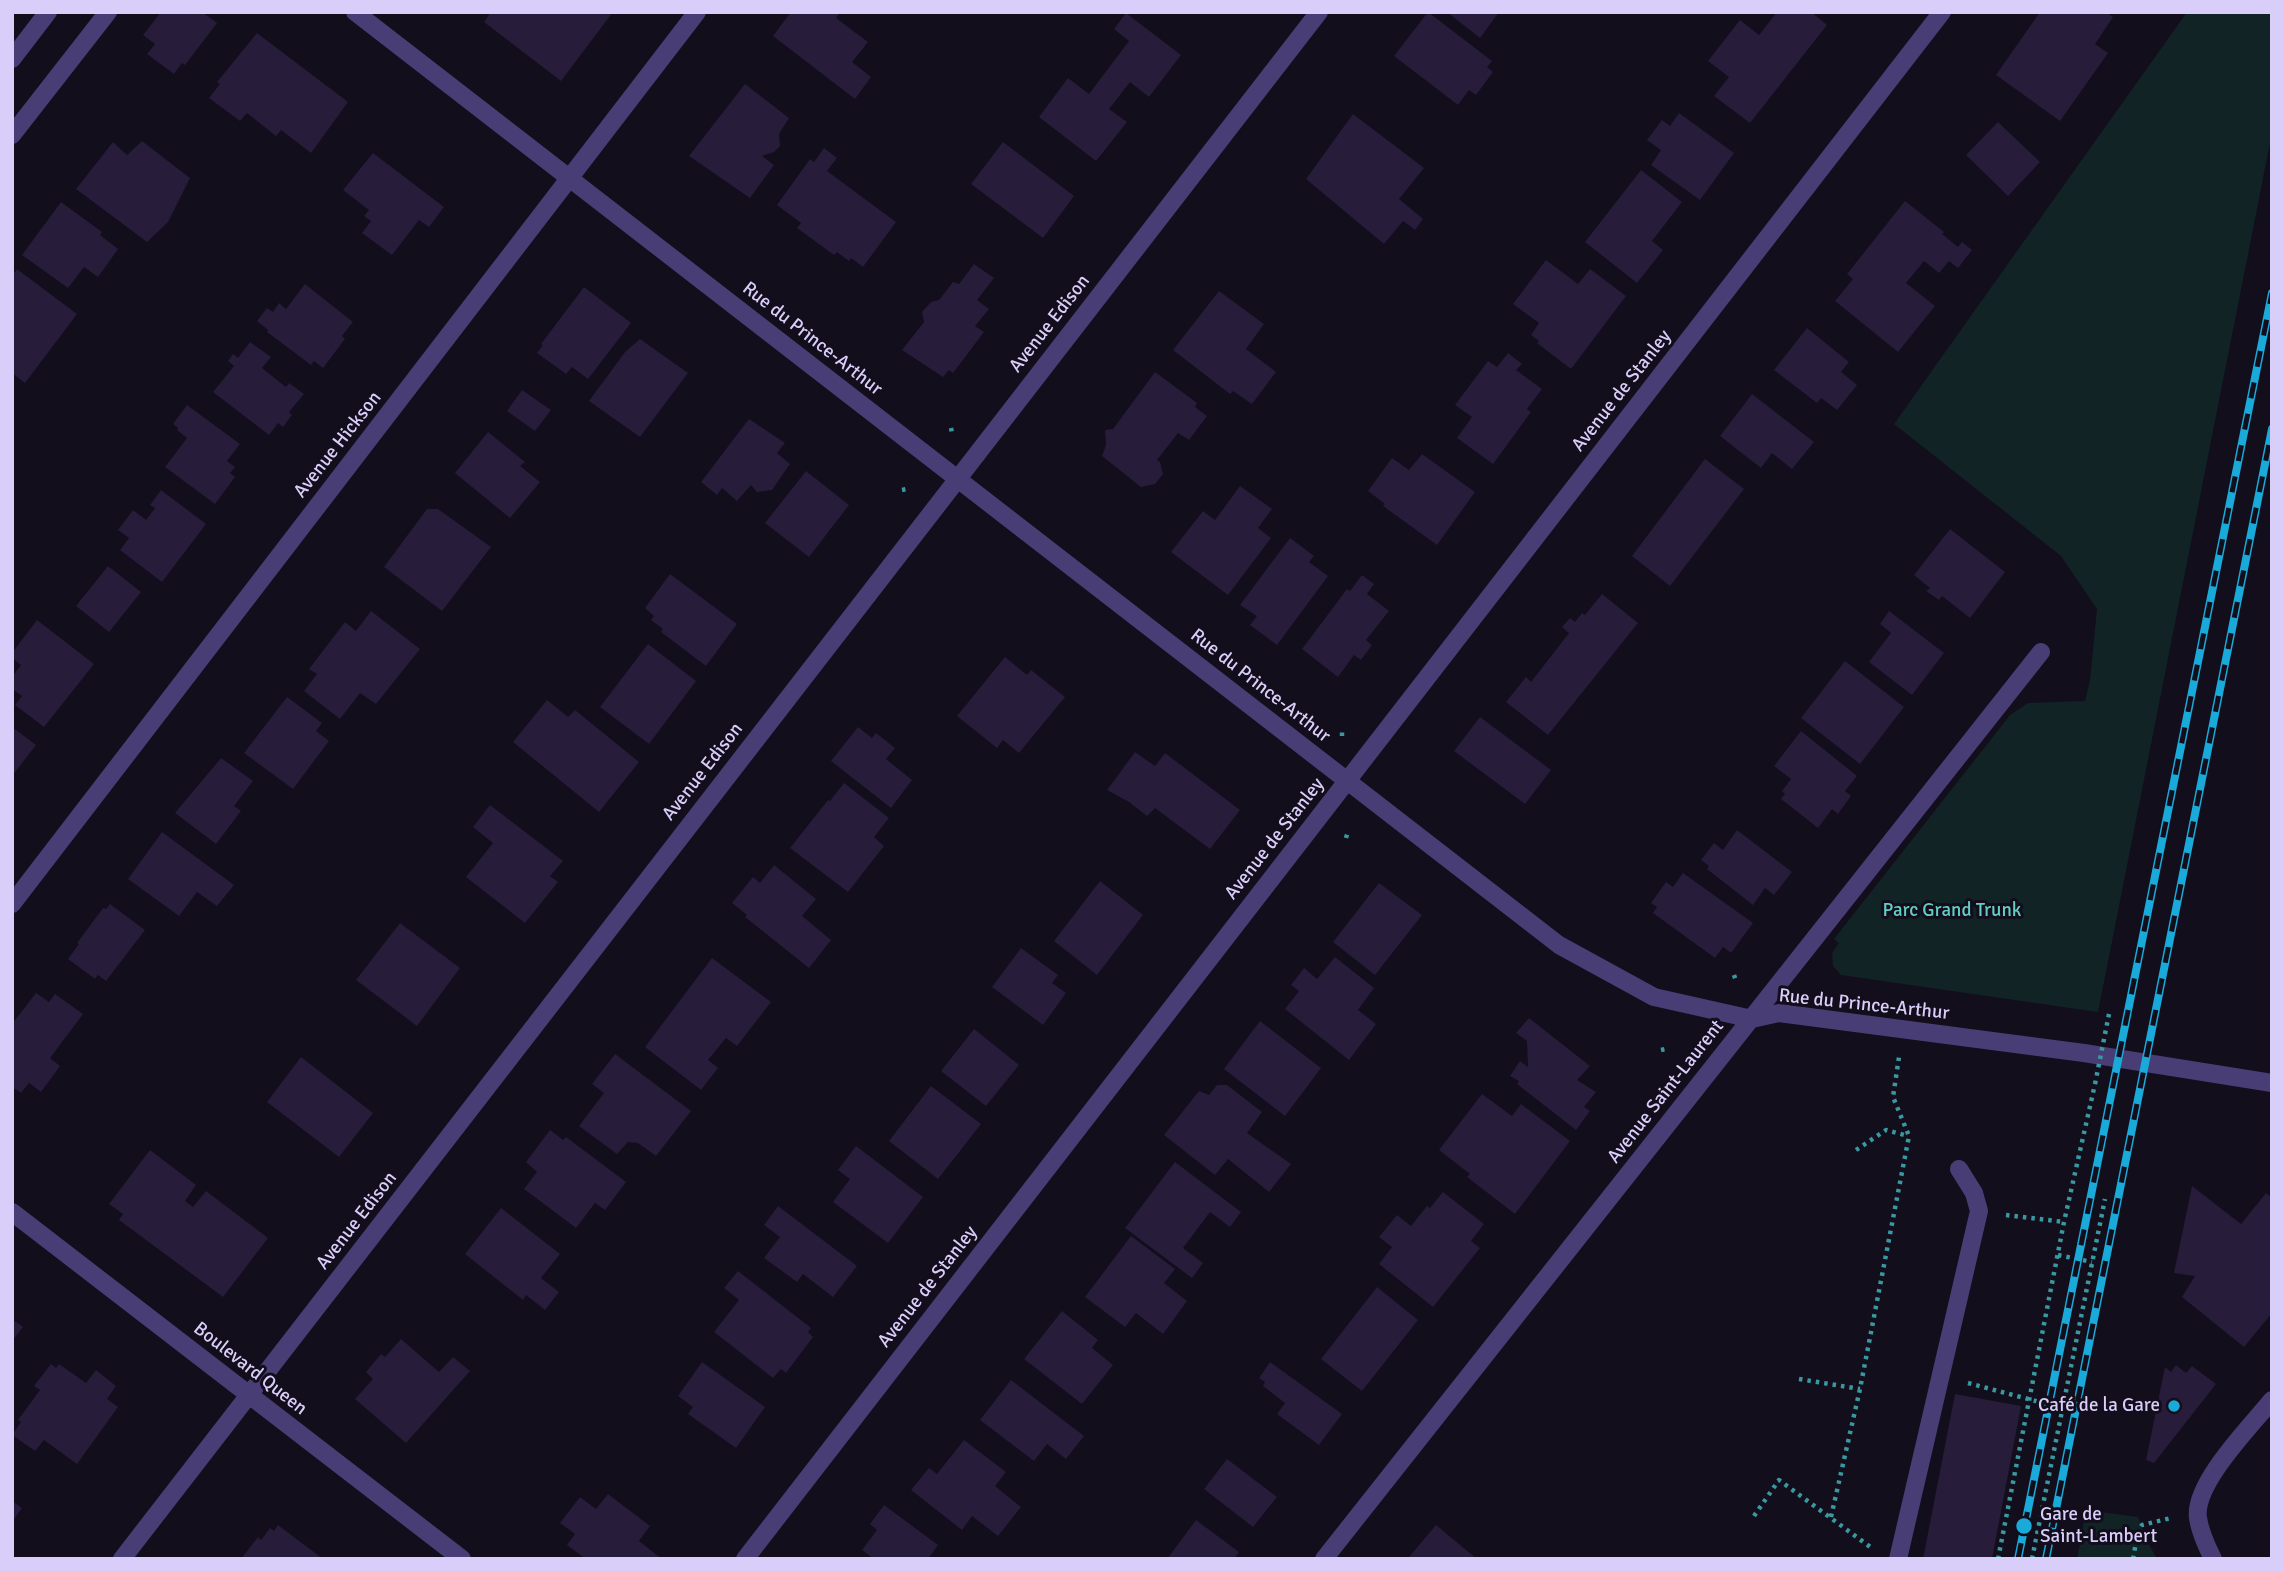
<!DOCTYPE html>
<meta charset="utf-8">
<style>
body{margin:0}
#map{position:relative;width:2284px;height:1571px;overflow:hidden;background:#120e1c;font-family:Signika,sans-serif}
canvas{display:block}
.frame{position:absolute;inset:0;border:14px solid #d9cef9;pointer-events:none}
</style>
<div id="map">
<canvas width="2284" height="1571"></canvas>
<div class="frame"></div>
</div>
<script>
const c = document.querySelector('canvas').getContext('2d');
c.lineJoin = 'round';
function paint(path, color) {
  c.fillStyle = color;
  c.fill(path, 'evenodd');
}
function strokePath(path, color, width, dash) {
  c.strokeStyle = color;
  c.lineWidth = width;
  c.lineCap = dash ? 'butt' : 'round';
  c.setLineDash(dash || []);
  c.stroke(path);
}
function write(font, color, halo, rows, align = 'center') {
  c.font = font + ' Signika,sans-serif';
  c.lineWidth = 6;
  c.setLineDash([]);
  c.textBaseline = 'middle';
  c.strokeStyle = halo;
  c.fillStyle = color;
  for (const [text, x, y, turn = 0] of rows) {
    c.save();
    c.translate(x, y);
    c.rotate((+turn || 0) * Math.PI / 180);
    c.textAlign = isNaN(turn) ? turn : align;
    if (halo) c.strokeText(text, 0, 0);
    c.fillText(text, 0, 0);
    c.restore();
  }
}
paint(new Path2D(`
 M2187,12H2272V133L2098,1012L1841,975L1833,966L1832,953L1839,943L1834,939L2010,715L2028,703L2085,701L2090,680L2097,609L2061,556L1894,424Z
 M2086,1510L2138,1517L2146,1539L2157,1559H2077Z`), '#112325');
paint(new Path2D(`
 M161,12H202L217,23L185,65L182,63L174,74L147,54L155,44L143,35Z
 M491,12H613L561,81L484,22Z
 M791,12H840L836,18L868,42L852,62L871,77L855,99L773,36Z
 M1428,12L1492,61L1487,67L1493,72L1476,95L1469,90L1458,105L1394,56Z
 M1447,12H1499L1480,38Z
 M1777,12H1811L1827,25L1750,123L1714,96L1729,77L1708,61L1740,20L1759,35Z
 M2040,12H2106L2113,17L2095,44L2108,53L2060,121L1996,75Z
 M1126,13L1181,55L1149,97L1130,82L1109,109L1127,122L1096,161L1039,117L1068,78L1089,94L1129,41L1114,29Z
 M257,33L348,102L311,153L281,130L276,136L247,113L240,121L209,98L220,84L217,82Z
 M745,84L789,118L779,134L780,146L774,152L762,156L774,165L750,198L689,156Z
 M1679,113L1734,153L1700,200L1651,165L1661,150L1647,140L1662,120L1670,126Z
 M1353,114L1424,168L1399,199L1423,219L1415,230L1403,221L1384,244L1306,179Z
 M1998,122L2040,162L2008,196L1966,155Z
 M142,141L190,178L168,222L147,242L76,189L113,142L127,155Z
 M1003,142L1074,196L1043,238L971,184Z
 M824,148L837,158L827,171L896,222L863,267L851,258L849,261L837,252L834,255L797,228L801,223L777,205L810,159L814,162Z
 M373,153L444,207L429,227L419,220L392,255L362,233L371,221L364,216L369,210L343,190Z
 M1641,170L1682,202L1652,241L1663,250L1637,283L1585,242Z
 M1905,201L1944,232L1942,234L1958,247L1962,242L1972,250L1958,268L1949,261L1939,273L1924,261L1906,283L1935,306L1898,352L1835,301L1853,279L1847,274Z
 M61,202L102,232L100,235L118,249L98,277L84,267L68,288L22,255Z
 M1546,260L1578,284L1590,269L1626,296L1571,369L1537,343L1539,341L1531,335L1539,323L1513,304Z
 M974,264L994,278L977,300L989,309L975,326L984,332L953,373L949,370L943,377L902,350L924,322L922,312L931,302L939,300L953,282L959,284Z
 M17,269L77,314L25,383L12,373V276Z
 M305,284L353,322L342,336L345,339L323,368L314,361L311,365L267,332L268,330L257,321L267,308L273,312L279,303L286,309Z
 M584,287L631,323L588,379L572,367L566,374L537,353L543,345L541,344Z
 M1219,291L1264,324L1246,349L1276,372L1252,404L1233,391L1230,394L1173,350Z
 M1807,328L1849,362L1841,372L1857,385L1837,410L1821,398L1817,403L1774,370Z
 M640,339L688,373L640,437L589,401L625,352Z
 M250,342L271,357L262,368L286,387L289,383L304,394L289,412L292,415L283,427L278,423L269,435L213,392L234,366L228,361L233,354L238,358Z
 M1508,353L1522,364L1516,370L1542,389L1527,409L1531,412L1493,464L1457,438L1472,417L1455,405L1488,361L1497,367Z
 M1155,372L1197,403L1195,407L1207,416L1189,440L1178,433L1157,460L1160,462L1163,474L1155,484L1141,487L1102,456L1106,445L1105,430L1113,429Z
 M522,390L551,410L535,431L507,411Z
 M1752,394L1814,442L1792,469L1772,453L1761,468L1720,436Z
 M187,405L240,444L227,461L235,467L230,473L235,477L215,504L165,467L187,438L177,430L178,428L173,424Z
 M749,419L785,443L777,453L790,464L772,490L757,492L751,485L737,501L722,488L717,495L701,482Z
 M488,432L525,462L520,466L540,482L510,518L455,473Z
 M1422,454L1475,492L1437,545L1383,506L1385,504L1368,491L1392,458L1409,470Z
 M1705,459L1744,489L1670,586L1632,556Z
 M806,471L849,505L809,557L765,523Z
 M1240,486L1272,509L1258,528L1271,538L1228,595L1171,552L1203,511L1215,520Z
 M161,490L206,524L162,582L120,550L129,538L118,530L133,510L146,520L155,508L150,505Z
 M427,509H438L491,547L442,611L384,567Z
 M1950,529L2005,572L1970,618L1942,596L1939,600L1926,591L1930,588L1914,575Z
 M1290,538L1314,556L1309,562L1328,576L1277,645L1250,625L1257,616L1240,605Z
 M108,566L141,592L109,632L76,606Z
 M670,574L737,624L706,666L661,632L663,629L651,620L654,616L645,608Z
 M1362,575L1374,584L1367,594L1389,611L1366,640L1372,645L1361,660L1354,655L1338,677L1302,649L1347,589L1350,591Z
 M1602,594L1638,623L1548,735L1506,702L1526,677L1531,682L1569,633L1562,627L1570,618L1575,622L1582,613L1585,615Z
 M371,611L420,649L376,704L360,693L340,719L304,691L317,674L309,669L345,622L356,631Z
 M1889,611L1944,653L1912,695L1869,662L1891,633L1880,624Z
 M37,620L94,664L44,727L15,705L22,696L12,689V677L21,665L12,658V653Z
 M648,644L696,681L649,744L600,707Z
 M1005,657L1027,675L1031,670L1065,697L1019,753L1003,740L997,748L957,716Z
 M1845,661L1904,707L1860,764L1801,718Z
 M287,697L322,723L316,731L329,741L293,789L244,753Z
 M547,700L568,717L575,710L639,762L599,812L513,742Z
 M1480,717L1551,770L1525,804L1454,751Z
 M12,727L36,745L12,776Z
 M858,727L872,738L876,733L895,748L886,759L912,780L891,808L831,761Z
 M1801,731L1857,776L1845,791L1851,796L1838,814L1832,809L1818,828L1781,799L1785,794L1782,791L1791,779L1774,766Z
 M1135,752L1155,766L1165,753L1240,810L1210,849L1155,808L1147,816L1129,802L1107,790Z
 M221,758L253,781L234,806L241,811L216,844L175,813Z
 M844,783L889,818L874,837L884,846L848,892L790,848L828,800L830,801Z
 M490,805L563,861L550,876L558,882L525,923L466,877L493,843L473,827Z
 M1737,830L1792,872L1774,895L1765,888L1753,905L1707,869L1709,866L1701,860L1714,843L1723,850Z
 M162,832L234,885L217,906L197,892L179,916L128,879Z
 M774,865L816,899L802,916L831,940L809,968L745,917L747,915L732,903L753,877L760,883Z
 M1683,873L1753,923L1731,953L1723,947L1715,958L1653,913L1657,907L1651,903L1666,882L1673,887Z
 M1100,881L1143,915L1097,975L1054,941Z
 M1379,883L1422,915L1375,975L1333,942Z
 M110,904L145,930L106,981L98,975L95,979L68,959L79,944L77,943L103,908L106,909Z
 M400,923L460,968L417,1026L356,980Z
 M1021,948L1058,975L1052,983L1066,993L1043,1025L992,987Z
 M1335,957L1374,988L1358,1010L1376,1024L1349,1060L1285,1009L1299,991L1291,985L1304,968L1317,979Z
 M712,958L771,1002L737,1046L726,1038L708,1060L718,1068L701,1090L645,1047Z
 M36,993L49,1002L55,994L83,1014L50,1058L60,1066L41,1092L29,1083L21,1093L12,1087V1024Z
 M1529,1018L1590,1066L1577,1080L1596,1092L1584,1107L1590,1111L1576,1130L1517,1084L1519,1081L1510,1076L1520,1061L1528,1067L1527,1041L1516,1033Z
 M1260,1021L1321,1068L1285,1116L1224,1069Z
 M974,1029L1019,1065L986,1106L941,1071Z
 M615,1054L691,1111L656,1156L638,1143L628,1142L617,1154L579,1126L604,1093L592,1084Z
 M301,1057L373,1113L339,1157L267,1102Z
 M1217,1085H1227L1262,1112L1247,1133L1291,1164L1269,1192L1228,1159L1215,1175L1164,1135L1199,1091L1209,1095Z
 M931,1086L981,1124L938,1179L889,1141Z
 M1482,1094L1512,1116L1521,1104L1570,1141L1515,1214L1467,1177L1470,1174L1439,1150Z
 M550,1130L563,1140L566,1137L626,1182L605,1210L595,1203L576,1228L524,1189L537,1172L526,1162Z
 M856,1146L923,1197L888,1243L833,1202L850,1179L838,1170Z
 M150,1150L196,1185L185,1201L193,1207L206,1191L268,1238L223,1297L119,1220L123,1214L109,1204Z
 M1175,1162L1241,1212L1230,1227L1210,1212L1183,1248L1203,1263L1192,1278L1125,1228Z
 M2192,1186L2241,1224L2266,1193L2272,1198V1313L2244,1347L2182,1297L2195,1276L2174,1273Z
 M1443,1192L1484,1224L1471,1241L1480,1248L1433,1307L1379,1264L1392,1247L1379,1237L1397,1215L1411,1226L1427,1206L1430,1208Z
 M778,1206L857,1266L833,1297L803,1274L797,1282L764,1258L780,1237L764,1225Z
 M501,1208L560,1254L541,1278L559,1292L545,1310L526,1295L523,1300L465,1254Z
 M1131,1236L1175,1269L1164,1283L1187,1301L1163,1334L1136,1313L1125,1327L1085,1297Z
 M738,1271L811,1328L808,1332L813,1337L786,1373L781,1369L773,1378L714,1332L739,1300L724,1288Z
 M1377,1287L1418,1320L1362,1391L1321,1359Z
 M1062,1311L1098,1340L1092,1348L1113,1365L1082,1404L1024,1359Z
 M12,1319L23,1327L12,1341Z
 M401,1339L439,1372L453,1357L470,1371L406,1443L355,1399L373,1379L366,1372L381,1354L385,1357Z
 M702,1362L765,1407L736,1448L688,1414L693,1407L678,1396Z
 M1270,1362L1342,1414L1319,1445L1277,1414L1285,1403L1263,1386L1265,1382L1259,1378Z
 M51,1364L56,1368L59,1364L86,1383L96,1370L116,1386L107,1399L118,1407L77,1464L44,1440L35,1451L12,1435L21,1422L18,1420L40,1390L34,1386Z
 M2176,1365L2186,1373L2192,1366L2216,1384L2154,1463L2146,1460L2165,1367L2171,1372Z
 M1011,1380L1084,1436L1066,1459L1047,1444L1034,1461L980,1420Z
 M1955,1394L2021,1406L1992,1559H1923Z
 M964,1440L1006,1472L995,1486L1021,1507L998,1536L972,1516L962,1530L911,1490L929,1468L937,1474Z
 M1227,1459L1277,1497L1253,1527L1204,1489Z
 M608,1494L650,1526L639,1541L662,1559H586L567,1545L575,1534L560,1523L580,1497L596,1509Z
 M12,1501L22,1508L12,1522Z
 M884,1505L938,1545L928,1559H874L862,1550L877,1530L870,1524Z
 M1196,1520L1239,1552L1234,1559H1167Z
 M278,1525L323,1559H241L258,1537L261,1540L270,1528L274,1531Z
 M1436,1525L1477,1559L1409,1557Z`), '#271c3a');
strokePath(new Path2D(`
 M951,428L952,433
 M902,490L907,489
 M1342,736V731
 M1346,838L1348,831
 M1734,975L1736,981
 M1661,1050L1666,1049
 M1856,1150L1886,1130L1908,1136
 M2006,1215L2064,1222
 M2058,1255L2092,1262
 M1799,1379L1860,1389
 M1968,1383L2062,1408
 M1754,1516L1779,1480L1873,1549
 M1831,1517L1860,1389L1909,1136L1893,1097L1899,1057
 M1998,1559L2064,1222L2095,1084
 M2032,1559L2105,1199
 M2133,1559L2138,1531L2142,1525L2171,1518`), '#3a98a1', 4.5, [3.5, 5]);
strokePath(new Path2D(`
 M1898,1559L1979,1211L1974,1193L1959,1169`), '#483e75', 18);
strokePath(new Path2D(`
 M355,12L1559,945L1654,997L1752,1019L1779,1013L2084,1053L2272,1083
 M12,59L48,12
 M12,135L108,12
 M12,904L697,12
 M12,1212L462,1559
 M122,1559L1319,12
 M745,1559L1942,12
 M1324,1559L2041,652
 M2213,1559C2207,1547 2200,1532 2198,1518C2193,1484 2251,1426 2272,1400`), '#483e75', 18);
const rail = new Path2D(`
 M2018,1559L2272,293
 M2046,1559L2272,429`);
strokePath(rail, '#19aada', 8);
strokePath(rail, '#120e1c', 5, [16]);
strokePath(new Path2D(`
 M2095,1084L2109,1014`), '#3a98a1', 4.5, [3.5, 5]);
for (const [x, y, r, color] of [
 [2174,1406,7,"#19aada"],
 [2024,1526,9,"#19aada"]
]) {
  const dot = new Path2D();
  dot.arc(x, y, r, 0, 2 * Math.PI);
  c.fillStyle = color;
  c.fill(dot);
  strokePath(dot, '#120e1c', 2.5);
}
write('19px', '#d9cef9', '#120e1c', [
 ["Avenue Edison",1050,324,-52],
 ["Rue du Prince-Arthur",812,339,38],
 ["Avenue de Stanley",1622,391,-52],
 ["Avenue Hickson",338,445,-52],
 ["Rue du Prince-Arthur",1260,686,38],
 ["Avenue Edison",703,772,-52],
 ["Avenue de Stanley",1275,839,-52],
 ["Rue du Prince-Arthur",1864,1005,6],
 ["Avenue Saint-Laurent",1666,1092,-52],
 ["Avenue Edison",357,1221,-52],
 ["Avenue de Stanley",928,1287,-52],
 ["Boulevard Queen",250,1369,38]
]);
write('19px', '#63d0c5', '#120e1c', [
 ["Parc Grand Trunk",1952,911]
]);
write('19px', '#d9cef9', '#120e1c', [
 ["Café de la Gare",2160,1406],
 ["Gare de",2040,1515,"left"],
 ["Saint-Lambert",2040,1537,"left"]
], 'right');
</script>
